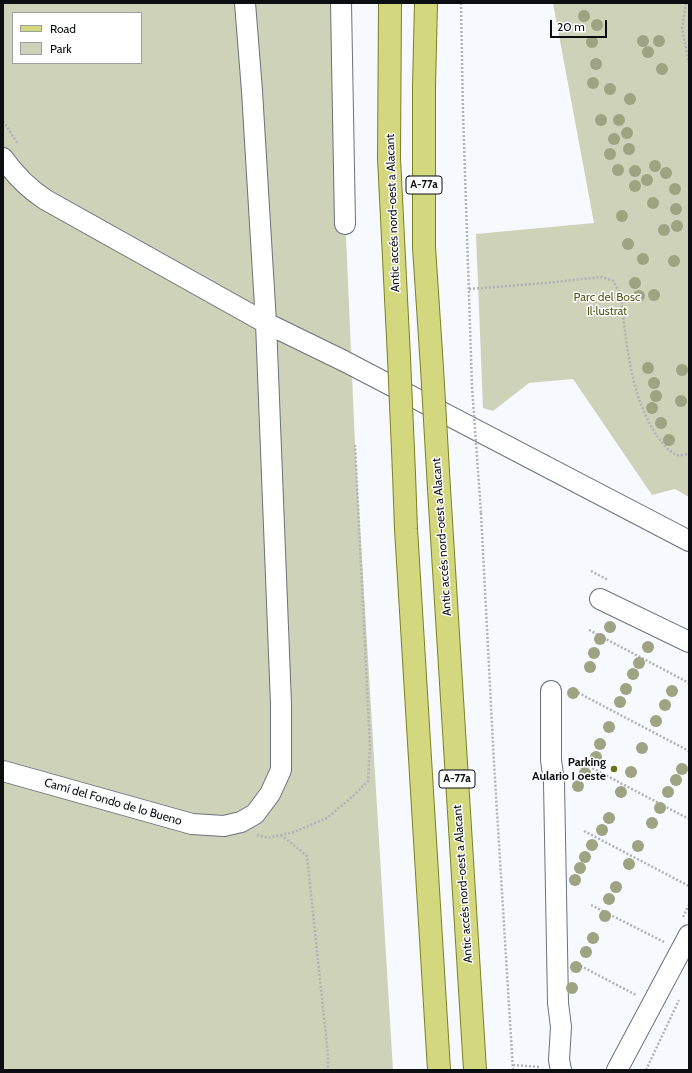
<!DOCTYPE html>
<meta charset="utf-8">
<style>
body{margin:0}
#map{position:relative;width:692px;height:1073px;overflow:hidden;background:#f6fafe;font-family:Cabin,sans-serif}
canvas{display:block}
.frame{position:absolute;inset:0;border:4px solid #0b0f12;pointer-events:none}
.legend{position:absolute;left:12px;top:12px;width:130px;height:52px;box-sizing:border-box;background:#fff;border:1px solid #9d9fa0;margin:0;padding:5px 7px;list-style:none;font-size:12px;color:#0b0f12}
.legend li{display:flex;align-items:center;gap:8px;height:20px}
.legend b{width:20px;border:1px solid #9d9fa0}
.scale{position:absolute;left:550px;top:20px;width:57px;height:18px;box-sizing:border-box;border:2px solid #0b0f12;border-top:0;padding-left:5px;font-size:12px;line-height:14px;white-space:nowrap;color:#0b0f12;-webkit-text-stroke:3px #fff;paint-order:stroke}
</style>
<div id="map">
<canvas width="692" height="1073"></canvas>
<div class="frame"></div>
<ul class="legend">
<li><b style="height:5px;background:#d3d87f"></b>Road</li>
<li><b style="height:11px;background:#ced2b8"></b>Park</li>
</ul>
<div class="scale">20 m</div>
</div>
<script>
const c = document.querySelector('canvas').getContext('2d');
c.lineJoin = 'round';
function paint(path, color) {
  c.fillStyle = color;
  c.fill(path, 'evenodd');
}
function strokePath(path, color, width, dash) {
  c.strokeStyle = color;
  c.lineWidth = width;
  c.lineCap = dash ? 'butt' : 'round';
  c.setLineDash(dash || []);
  c.stroke(path);
}
function write(font, color, halo, rows, align = 'center') {
  c.font = font + ' Cabin,sans-serif';
  c.lineWidth = 3;
  c.setLineDash([]);
  c.textBaseline = 'middle';
  c.strokeStyle = halo;
  c.fillStyle = color;
  for (const [text, x, y, turn = 0] of rows) {
    c.save();
    c.translate(x, y);
    c.rotate((+turn || 0) * Math.PI / 180);
    c.textAlign = isNaN(turn) ? turn : align;
    if (halo) c.strokeText(text, 0, 0);
    c.fillText(text, 0, 0);
    c.restore();
  }
}
paint(new Path2D(`
 M3,3H336L355,445L393,1070H3ZM13,13H141V63H13Z
 M553,3H689V497L675,489L652,495L573,379L529,383L493,411L483,408L476,234L594,223Z`), '#ced2b8');
const minor = new Path2D(`
 M341,3L345,224
 M3,158C15,175 29,189 46,200L266,323L344,361L689,541
 M600,599L689,642
 M551,691V760L554,782L558,1003L561,1027L559,1060L561,1070
 M3,771L192,824L224,826L241,822L255,814L270,794L281,770V704L266,323L252,91L245,3
 M617,1070L689,935`);
const major = new Path2D(`
 M390,3L389,158L399,358
 M426,3L424,86V247L432,368
 M404,474L406,529L439,1070
 M439,489L475,1070`);
strokePath(minor, '#69727a', 22);
strokePath(major, '#7a8122', 24);
strokePath(new Path2D(`
 M461,3L463,112L472,387
 M686,3L682,28L689,64
 M3,121L18,144
 M469,289L546,283L602,277L613,281L620,293C627,341 629,394 657,436C661,441 670,453 677,455C680,456 686,454 689,454
 M481,513L494,763L513,1070
 M591,571L608,580
 M589,630L689,683
 M571,689L689,751
 M571,757L689,819
 M584,831L689,886
 M257,835L268,838L294,832L327,818L353,796L368,781L370,746L355,445
 M281,835L307,856L328,1055V1070
 M591,905L664,942
 M683,917L689,905
 M577,964L636,995
 M513,1065L540,1067
 M646,1070L679,1000`), '#afb3b7', 2.5, [2, 2]);
strokePath(minor, '#fff', 20);
strokePath(major, '#d3d87f', 22);
const majorBridge = new Path2D(`
 M399,358L404,474
 M432,368L439,489`);
strokePath(majorBridge, '#7a8122', 24, []);
strokePath(new Path2D(`
 M472,387L481,513`), '#afb3b7', 2.5, [2, 2]);
strokePath(majorBridge, '#d3d87f', 22);
c.fillStyle = '#9ea382';
for (const [x, y] of [
 [584,16],
 [597,25],
 [643,41],
 [659,41],
 [592,42],
 [648,52],
 [596,64],
 [662,69],
 [593,83],
 [610,89],
 [630,99],
 [601,120],
 [619,120],
 [627,133],
 [614,139],
 [629,149],
 [610,154],
 [655,166],
 [618,170],
 [635,171],
 [666,173],
 [647,180],
 [635,186],
 [675,189],
 [653,203],
 [676,209],
 [622,216],
 [677,226],
 [664,230],
 [628,244],
 [643,259],
 [674,261],
 [635,283],
 [654,295],
 [639,296],
 [648,368],
 [682,370],
 [654,383],
 [656,396],
 [681,401],
 [652,408],
 [661,423],
 [669,440],
 [610,627],
 [600,639],
 [648,647],
 [594,653],
 [639,663],
 [590,667],
 [633,674],
 [626,689],
 [672,691],
 [573,693],
 [620,702],
 [665,705],
 [656,721],
 [609,727],
 [600,744],
 [642,748],
 [596,757],
 [682,769],
 [631,772],
 [585,773],
 [676,780],
 [578,786],
 [621,792],
 [668,792],
 [660,808],
 [609,818],
 [652,823],
 [602,830],
 [592,845],
 [638,846],
 [585,857],
 [629,864],
 [580,868],
 [575,880],
 [616,887],
 [609,899],
 [605,916],
 [593,938],
 [586,952],
 [576,967],
 [572,988]
]) {
  c.beginPath();
  c.arc(x, y, 6, 0, 2 * Math.PI);
  c.fill();
}
for (const [x, y, r, color] of [
 [614,769,4,"#6c7219"]
]) {
  const dot = new Path2D();
  dot.arc(x, y, r, 0, 2 * Math.PI);
  c.fillStyle = color;
  c.fill(dot);
  strokePath(dot, '#fff', 1.5);
}
for (const [x, y, w] of [
 [424,185,36],
 [457,779,36]
]) {
  const box = new Path2D();
  box.roundRect(x - w / 2, y - 9, w, 18, 3);
  c.fillStyle = '#fff';
  c.fill(box);
  strokePath(box, '#0b0f12', 1);
}
write('bold 11px', '#0b0f12', null, [
 ["A-77a",424,185],
 ["A-77a",457,779]
]);
write('12px', '#0b0f12', '#fff', [
 ["Antic accés nord-oest a Alacant",393,213,-92],
 ["Antic accés nord-oest a Alacant",442,537,-94],
 ["Camí del Fondo de lo Bueno",113,802,16],
 ["Antic accés nord-oest a Alacant",463,884,-94]
]);
write('12px', '#565b1c', '#fff', [
 ["Parc del Bosc",607,297],
 ["Il·lustrat",607,311]
]);
write('bold 12px', '#0b0f12', '#fff', [
 ["Parking",606,762],
 ["Aulario I oeste",606,776]
], 'right');
</script>
